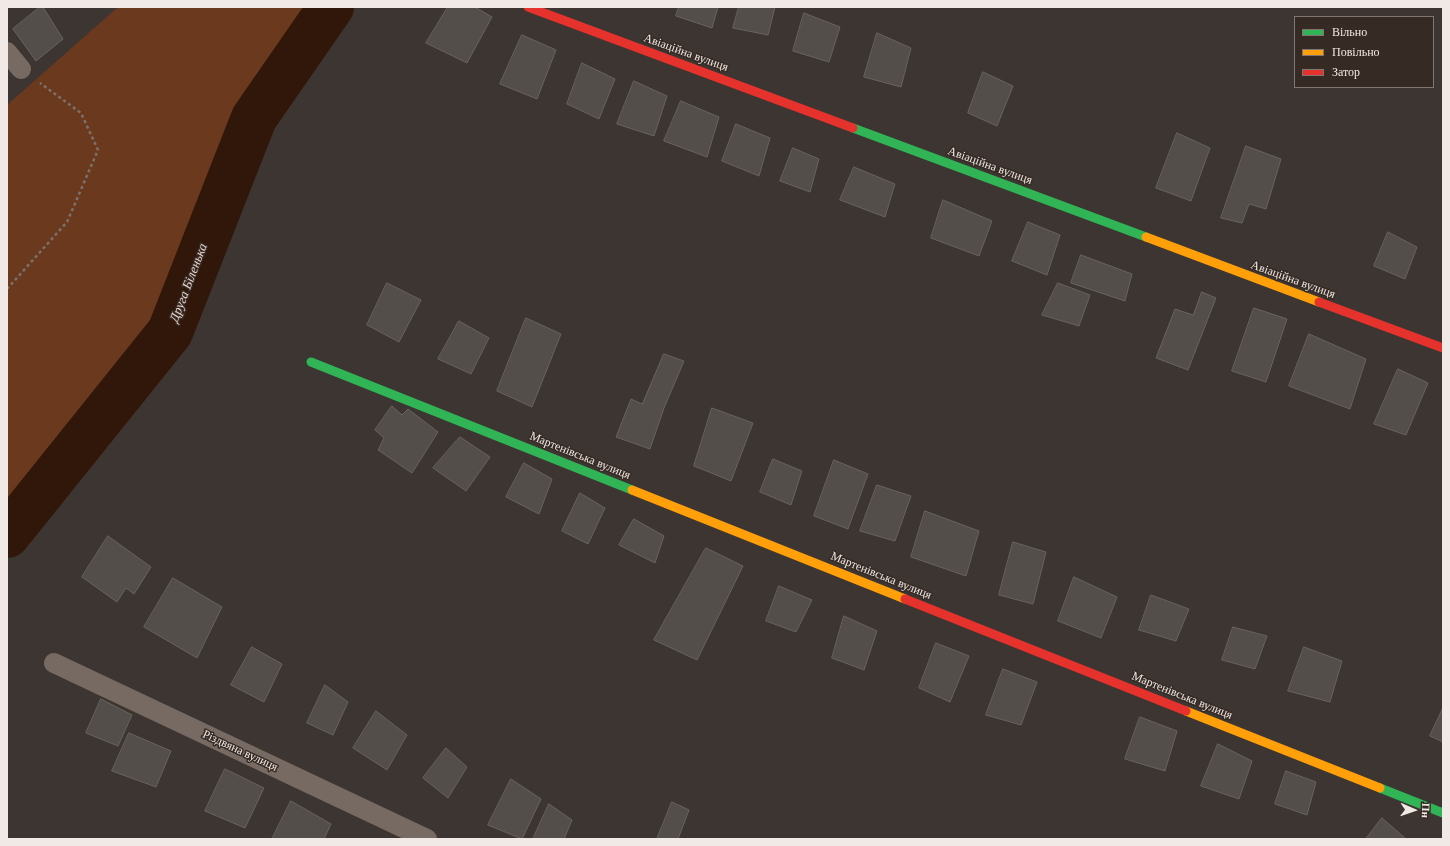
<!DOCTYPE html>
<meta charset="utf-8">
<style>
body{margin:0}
#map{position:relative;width:1450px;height:846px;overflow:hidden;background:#3c3531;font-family:Georgia,serif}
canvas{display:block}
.frame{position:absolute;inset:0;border:8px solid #f1e9e5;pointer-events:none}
.legend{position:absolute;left:1294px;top:16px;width:140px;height:72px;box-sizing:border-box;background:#362a24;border:1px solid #817671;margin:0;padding:5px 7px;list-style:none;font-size:12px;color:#f1e9e5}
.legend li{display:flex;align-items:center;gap:8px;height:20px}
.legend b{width:20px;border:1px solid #817671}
.north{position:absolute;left:1394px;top:790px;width:40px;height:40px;-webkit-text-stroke:3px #362a24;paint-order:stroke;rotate:92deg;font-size:11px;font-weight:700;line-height:16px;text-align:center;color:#f1e9e5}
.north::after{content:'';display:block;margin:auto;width:14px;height:18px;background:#f1e9e5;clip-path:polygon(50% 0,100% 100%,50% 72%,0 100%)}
</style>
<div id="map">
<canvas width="1450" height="846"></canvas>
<div class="frame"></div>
<ul class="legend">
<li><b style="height:5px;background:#30b455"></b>Вільно</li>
<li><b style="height:5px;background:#ff9f0a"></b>Повільно</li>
<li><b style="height:5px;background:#e5322d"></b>Затор</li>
</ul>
<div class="north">Пн</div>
</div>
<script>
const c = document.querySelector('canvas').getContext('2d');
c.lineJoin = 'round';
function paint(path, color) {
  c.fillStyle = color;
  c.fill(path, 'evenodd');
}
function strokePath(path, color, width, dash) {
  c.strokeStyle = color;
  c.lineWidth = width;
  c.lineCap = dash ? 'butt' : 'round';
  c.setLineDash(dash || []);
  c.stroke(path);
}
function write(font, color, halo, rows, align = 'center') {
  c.font = font + ' Georgia,serif';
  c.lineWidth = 3;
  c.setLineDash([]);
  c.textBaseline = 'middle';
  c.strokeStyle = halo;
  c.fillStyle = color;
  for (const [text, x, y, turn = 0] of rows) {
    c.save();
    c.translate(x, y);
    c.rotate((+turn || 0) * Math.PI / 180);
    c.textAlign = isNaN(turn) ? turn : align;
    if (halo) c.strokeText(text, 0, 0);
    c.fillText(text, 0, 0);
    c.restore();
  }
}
paint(new Path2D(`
 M118,7H331L254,118L170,332L7,535V105Z`), '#6b391d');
strokePath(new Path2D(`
 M7,535L170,332L254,118L331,7`), '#30170a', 46);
const building = new Path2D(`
 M40,7H43L63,39L36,61L13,29Z
 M448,7H475L492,17L467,63L426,43Z
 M679,7H718L712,28L676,16Z
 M739,7H775L768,35L733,28Z
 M804,13L840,27L829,62L793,51Z
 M877,33L911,48L901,87L864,77Z
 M522,35L556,50L537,99L500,84Z
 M582,63L615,79L599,119L567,104Z
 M983,72L1013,86L997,126L968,113Z
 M634,81L667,96L654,136L617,124Z
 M681,101L719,117L707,157L664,141Z
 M736,124L770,138L759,176L722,161Z
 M1177,133L1210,148L1191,201L1156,188Z
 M1246,146L1281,159L1266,209L1249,204L1242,223L1221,218Z
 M793,148L819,159L810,192L780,181Z
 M854,167L895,184L885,217L840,200Z
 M943,200L992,221L979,256L931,238Z
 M1028,222L1060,235L1047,275L1012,261Z
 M1388,232L1417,247L1405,279L1374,266Z
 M1081,255L1132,274L1125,301L1071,283Z
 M387,283L421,300L399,342L367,325Z
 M1058,283L1090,295L1079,326L1042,315Z
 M1202,292L1216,298L1188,370L1156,358L1175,309L1193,315Z
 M1254,308L1287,319L1266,382L1232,371Z
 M526,318L561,334L532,407L497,391Z
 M459,321L489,338L471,374L438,359Z
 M1309,334L1366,359L1350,409L1289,386Z
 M664,354L684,361L664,408L650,449L616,437L631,399L642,404Z
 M1398,369L1428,383L1406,435L1374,424Z
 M392,406L402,415L408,409L438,432L412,473L378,450L384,438L375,430Z
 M712,408L753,423L731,481L694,466Z
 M460,437L490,457L466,491L433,468Z
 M773,459L802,471L791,505L760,492Z
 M834,460L868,474L848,529L814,516Z
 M524,463L552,479L539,514L506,497Z
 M877,485L911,496L895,541L860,531Z
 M580,493L605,508L588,544L562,531Z
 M925,511L979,531L966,576L911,557Z
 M634,519L664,536L655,563L619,545Z
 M108,536L151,567L134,594L126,588L117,602L82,577Z
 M1013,542L1046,552L1033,604L999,595Z
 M706,548L743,566L697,660L654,640Z
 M1074,577L1117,597L1101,638L1058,621Z
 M173,578L222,607L197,658L144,627Z
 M779,586L812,600L796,632L766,621Z
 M1151,595L1189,609L1176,641L1139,630Z
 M844,616L877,631L864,670L832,658Z
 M1233,627L1267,636L1255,669L1222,660Z
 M936,643L969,656L950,702L919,688Z
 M252,647L282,664L264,702L231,685Z
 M1304,647L1342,661L1330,702L1288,691Z
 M1003,669L1037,682L1021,725L986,715Z
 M325,685L348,702L333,735L307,723Z
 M101,699L132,715L118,746L86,733Z
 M1443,708V742L1430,736Z
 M376,711L407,735L387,770L353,748Z
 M1140,717L1177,731L1165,771L1125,759Z
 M129,733L171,751L156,787L112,771Z
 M1218,744L1252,761L1239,799L1201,786Z
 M446,748L467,767L448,798L423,778Z
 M225,769L264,788L245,828L205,811Z
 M1286,771L1316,782L1307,815L1275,804Z
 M511,779L541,799L522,839L488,825Z
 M291,801L331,824L324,839H272Z
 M672,802L689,810L678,839H657Z
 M549,804L572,820L564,839H533Z
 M1382,818L1406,839H1366Z`);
paint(building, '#544e4b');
strokePath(building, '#69635f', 1);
strokePath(new Path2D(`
 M7,289L67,222L98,150L81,113L40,83`), '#7b726d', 2.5, [3, 3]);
strokePath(new Path2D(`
 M7,52L21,69
 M54,663L427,839`), '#766a63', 20);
strokePath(new Path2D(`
 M853,128L1146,237
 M311,362L632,490
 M1380,788L1443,813`), '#30b455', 9);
strokePath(new Path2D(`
 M1146,237L1319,302
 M632,490L905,599
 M1186,711L1380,788`), '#ff9f0a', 9);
strokePath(new Path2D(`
 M528,7L853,128
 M1319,302L1443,348
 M905,599L1186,711`), '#e5322d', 9);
write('12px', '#f1e9e5', '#362a24', [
 ["Авіаційна вулиця",686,53,20],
 ["Авіаційна вулиця",990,166,20],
 ["Авіаційна вулиця",1293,280,20],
 ["Мартенівська вулиця",580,456,22],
 ["Мартенівська вулиця",881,576,22],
 ["Мартенівська вулиця",1182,696,22],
 ["Різдвяна вулиця",240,751,25]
]);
write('italic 13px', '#eed6cb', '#362a24', [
 ["Друга Біленька",189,283,-69]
]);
</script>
